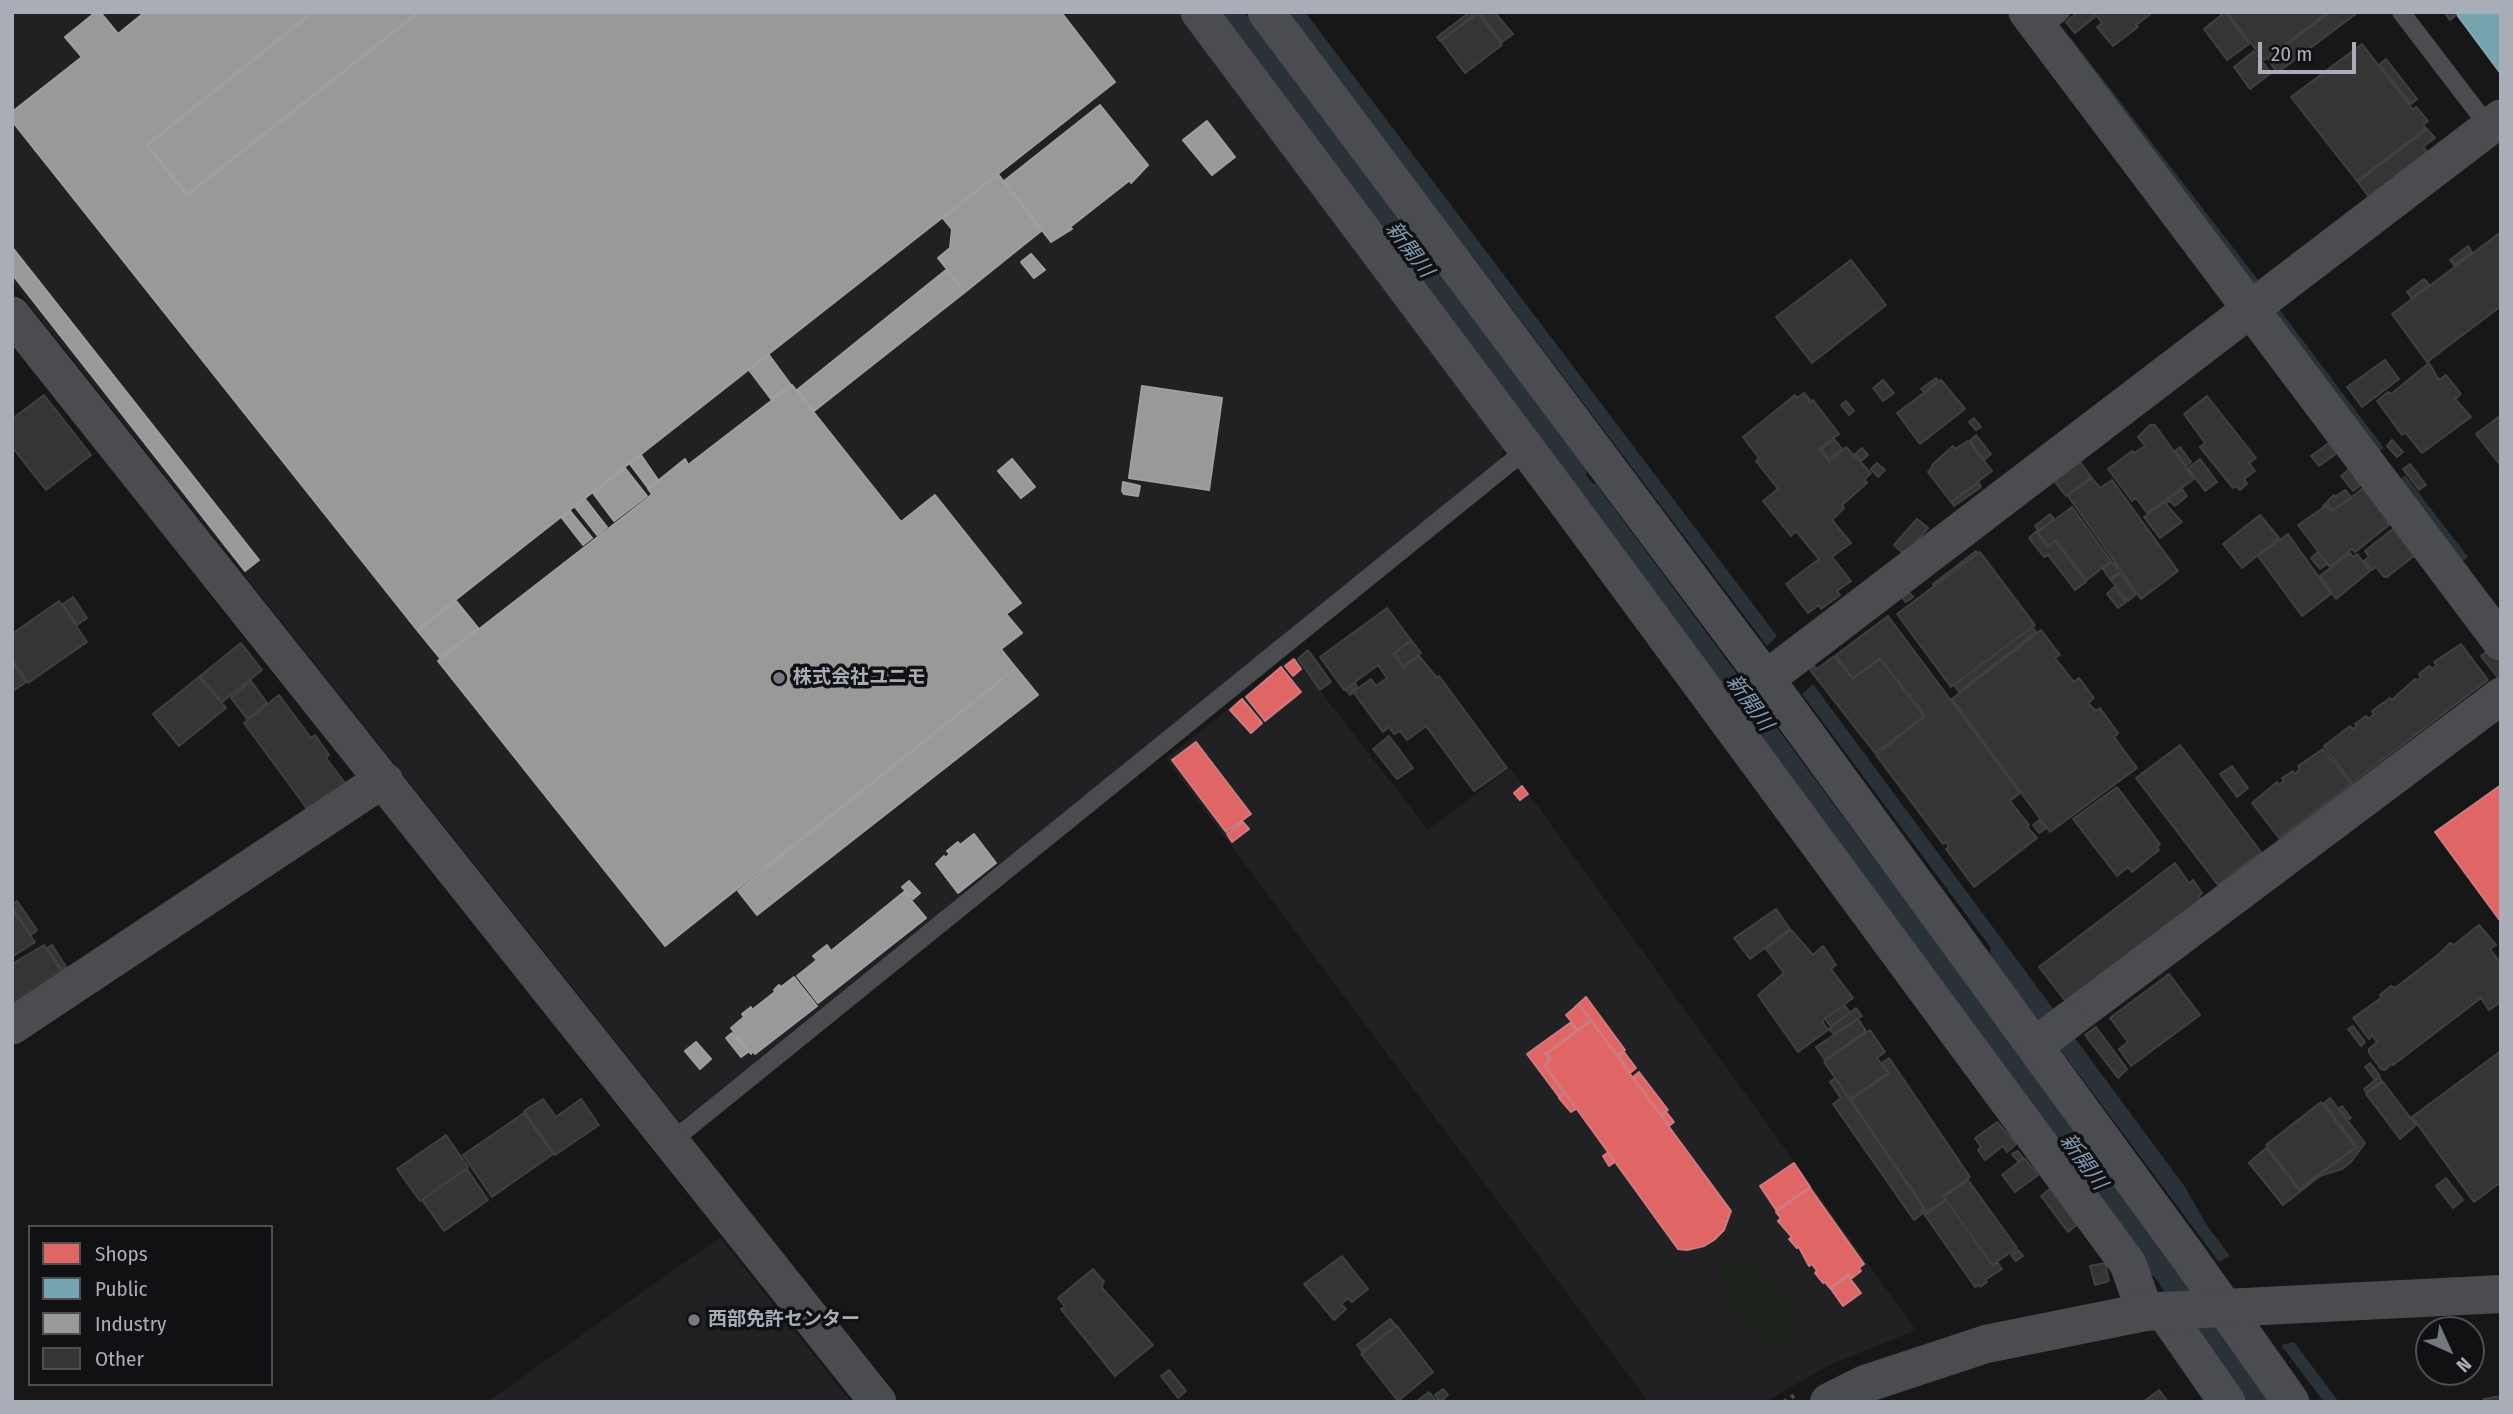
<!DOCTYPE html>
<meta charset="utf-8">
<style>
body{margin:0}
#map{position:relative;width:2513px;height:1414px;overflow:hidden;background:#171717;font-family:"Fira Sans Condensed",sans-serif}
canvas{display:block}
.frame{position:absolute;inset:0;border:14px solid #a8adb8;pointer-events:none}
.legend{position:absolute;left:28px;top:1225px;width:245px;height:161px;box-sizing:border-box;background:#111113;border:2px solid #4d4f55;margin:0;padding:9px 12px;list-style:none;font-size:21px;color:#a8adb8}
.legend li{display:flex;align-items:center;gap:14px;height:35px}
.legend b{width:35px;border:2px solid #4d4f55}
.north{position:absolute;left:2415px;top:1316px;width:70px;height:70px;box-sizing:border-box;background:#111113;border:2px solid #4d4f55;border-radius:50%;rotate:135deg;font-size:19px;font-weight:700;line-height:28px;text-align:center;color:#a8adb8}
.north::after{content:'';display:block;margin:auto;width:24px;height:32px;background:#757880;clip-path:polygon(50% 0,100% 100%,50% 72%,0 100%)}
.scale{position:absolute;left:2258px;top:42px;width:98px;height:32px;box-sizing:border-box;border:4px solid #a8adb8;border-top:0;padding-left:9px;font-size:21px;line-height:24px;white-space:nowrap;color:#a8adb8;-webkit-text-stroke:5px #111113;paint-order:stroke}
</style>
<div id="map">
<canvas width="2513" height="1414"></canvas>
<div class="frame"></div>
<ul class="legend">
<li><b style="height:19px;background:#e06666"></b>Shops</li>
<li><b style="height:19px;background:#76a5af"></b>Public</li>
<li><b style="height:19px;background:#999"></b>Industry</li>
<li><b style="height:19px;background:#353536"></b>Other</li>
</ul>
<div class="north">N</div>
<div class="scale">20 m</div>
</div>
<script>
const c = document.querySelector('canvas').getContext('2d');
c.lineJoin = 'round';
function paint(path, color) {
  c.fillStyle = color;
  c.fill(path, 'evenodd');
}
function strokePath(path, color, width, dash) {
  c.strokeStyle = color;
  c.lineWidth = width;
  c.lineCap = dash ? 'butt' : 'round';
  c.setLineDash(dash || []);
  c.stroke(path);
}
function write(font, color, halo, rows, align = 'center') {
  c.font = font + ' "Fira Sans Condensed","Noto Sans JP",sans-serif';
  c.lineWidth = 7;
  c.setLineDash([]);
  c.textBaseline = 'middle';
  c.strokeStyle = halo;
  c.fillStyle = color;
  for (const [text, x, y, turn = 0] of rows) {
    c.save();
    c.translate(x, y);
    c.rotate((+turn || 0) * Math.PI / 180);
    c.textAlign = isNaN(turn) ? turn : align;
    if (halo) c.strokeText(text, 0, 0);
    c.fillText(text, 0, 0);
    c.restore();
  }
}
paint(new Path2D(`
 M12,12H1185L1504,444L1501,460L680,1122L12,283Z
 M1293,656L1428,830L1510,768L1916,1330L1836,1362L1764,1402H1649L1166,759Z
 M720,1237L851,1402H487Z`), '#212123');
paint(new Path2D(`
 M1740,1256C1762,1265 1819,1328 1789,1349L1778,1350C1750,1335 1715,1301 1721,1266Z`), '#1d241e');
paint(new Path2D(`
 M1216,12H1244L1587,470L1586,475L1592,483L1596,484L2277,1402H2242L2156,1279L2137,1260Z
 M1288,12H1305L1777,636L1767,646Z
 M2071,38L2262,285L2253,293L2062,47Z
 M2279,309L2384,448L2373,456L2270,318Z
 M2405,475L2468,557L2458,565L2395,483Z
 M1813,684L2185,1187L2206,1224L2230,1256L2219,1262L1990,955L1991,948L1802,694Z
 M2294,1342L2339,1402H2324L2281,1345Z`), '#2a3239');
const shops = new Path2D(`
 M1294,659L1301,669L1293,676L1285,666Z
 M1281,667L1301,692L1265,721L1246,697Z
 M1242,699L1262,723L1251,733L1230,710Z
 M1196,742L1251,814L1226,832L1172,760Z
 M2501,785V922L2435,832Z
 M1522,786L1528,794L1520,800L1514,793Z
 M1243,822L1249,829L1232,842L1227,834Z
 M1586,997L1625,1050L1617,1055L1579,1004L1575,1007Z
 M1579,1004L1590,1020L1578,1030L1566,1015Z
 M1591,1021L1731,1211L1724,1230L1714,1240L1704,1246L1687,1250L1678,1249L1545,1065L1551,1059L1547,1054Z
 M1570,1023L1577,1030L1545,1054L1550,1060L1544,1065L1564,1093L1559,1097L1527,1054Z
 M1624,1052L1636,1068L1630,1073L1619,1056Z
 M1639,1072L1668,1110L1661,1115L1633,1077Z
 M1565,1093L1576,1109L1571,1112L1559,1098Z
 M1667,1113L1674,1122L1669,1126L1662,1116Z
 M1607,1153L1615,1162L1609,1166L1603,1156Z
 M1794,1163L1810,1187L1776,1210L1760,1186Z
 M1810,1188L1864,1264L1859,1268L1861,1271L1852,1278L1848,1274L1830,1288L1825,1282L1823,1283L1815,1273L1817,1271L1812,1264L1809,1266L1799,1247L1797,1248L1789,1239L1792,1237L1778,1221L1781,1218L1776,1212Z
 M1848,1276L1861,1293L1843,1306L1831,1289Z`);
paint(shops, '#e06666');
strokePath(shops, '#cf7b7f', 2);
const public = new Path2D(`
 M2455,12H2501V74Z`);
paint(public, '#76a5af');
strokePath(public, '#85a7b2', 2);
const industry = new Path2D(`
 M96,12H100L118,34L145,12H312L146,145L187,196L420,12H1061L1115,82L417,630L12,121V112L82,57L65,37Z
 M314,12H418L187,194L148,145Z
 M1100,105L1148,165L1131,183L1130,180L1070,227L1072,229L1051,242L1004,181Z
 M1207,121L1235,157L1212,175L1183,140Z
 M998,174L1041,231L965,292L938,258L950,248L952,229L943,218Z
 M12,247L259,560L245,571L12,274Z
 M1031,254L1045,270L1034,278L1021,262Z
 M946,270L965,292L814,411L797,390Z
 M769,355L791,385L771,399L749,370Z
 M792,385L901,522L935,495L1021,603L1006,614L1022,633L1001,649L1016,668L665,946L438,661L648,498L652,494L648,489L685,459L688,465Z
 M1142,386L1222,398L1209,490L1129,478Z
 M641,455L658,480L648,488L630,464Z
 M1012,459L1035,487L1021,498L998,471Z
 M625,468L647,496L614,521L593,493Z
 M1123,482L1140,486L1138,496L1124,494L1122,491Z
 M585,499L607,527L597,535L575,507Z
 M570,511L592,538L583,545L562,518Z
 M456,601L478,628L440,658L418,631Z
 M1016,668L1038,695L757,915L738,891Z
 M974,834L996,863L958,893L936,864L944,856L945,858L950,854L947,851L958,842L960,845Z
 M909,881L920,893L913,899L902,887Z
 M904,892L926,918L818,1003L797,976L817,960L813,956L827,945L831,951Z
 M794,977L817,1006L755,1054L753,1051L751,1054L731,1028L744,1017L742,1014L751,1007L752,1010L775,992L774,990L779,985L781,987Z
 M732,1033L748,1052L741,1057L726,1038Z
 M696,1042L711,1059L700,1069L685,1051Z`);
paint(industry, '#999');
strokePath(industry, '#9e9fa2', 2);
const building = new Path2D(`
 M1470,12L1473,16L1440,41L1437,37Z
 M1482,12H1494L1513,34L1502,42L1480,13Z
 M2078,12H2093L2096,16L2075,33L2066,22Z
 M2094,12H2153L2136,25L2138,27L2113,46L2097,27L2102,23Z
 M2225,12L2249,44L2227,60L2204,29Z
 M2227,12H2328L2264,60Z
 M2330,12L2357,13L2277,73L2268,59Z
 M2444,12H2454L2456,15L2450,20Z
 M1478,13L1502,45L1465,73L1441,41Z
 M2362,44L2413,110L2416,107L2428,121L2423,125L2426,128L2357,181L2291,97Z
 M2254,51L2271,73L2250,89L2234,67Z
 M2386,59L2417,99L2411,104L2379,65Z
 M2427,129L2435,138L2423,147L2429,154L2371,200L2358,182Z
 M2501,232V306L2427,362L2392,314Z
 M2468,246L2472,252L2454,265L2450,260Z
 M1851,260L1886,305L1812,363L1776,317Z
 M2424,279L2429,285L2412,298L2407,292Z
 M2385,360L2399,379L2362,407L2347,387Z
 M2429,363L2439,380L2446,375L2461,394L2455,399L2471,417L2422,453L2405,432L2402,435L2377,401L2388,392L2391,394Z
 M1936,378L1938,381L1924,392L1921,389Z
 M1883,380L1894,393L1883,401L1873,388Z
 M1941,380L1965,409L1920,444L1897,413Z
 M1804,393L1810,400L1808,401L1810,403L1813,400L1839,434L1819,449L1829,462L1846,447L1871,473L1864,480L1867,483L1842,505L1844,508L1832,520L1851,543L1832,557L1851,581L1837,591L1840,595L1821,609L1819,605L1808,613L1786,584L1819,559L1796,531L1791,536L1763,501L1778,489L1756,461L1759,458L1743,437L1795,395L1797,398Z
 M44,395L91,455L46,490L12,447V419Z
 M2207,396L2256,458L2249,463L2255,471L2244,479L2247,484L2240,490L2236,486L2233,488L2200,447L2205,443L2184,414Z
 M1846,401L1854,411L1849,415L1841,405Z
 M2501,415V466L2476,434Z
 M1974,418L1981,427L1976,430L1969,422Z
 M2150,425H2155L2194,479L2147,513L2136,498L2132,501L2108,469L2132,451L2134,453L2145,446L2138,437Z
 M1976,435L1991,454L1984,460L1970,441Z
 M1834,439L1842,449L1829,459L1821,450Z
 M2333,440L2341,450L2319,466L2311,456Z
 M2392,440L2403,452L2397,457L2387,446Z
 M1968,441L1992,471L1951,502L1928,472L1933,466L1932,465L1953,446L1955,449Z
 M2180,447L2191,462L2186,466L2175,451Z
 M1862,448L1868,455L1861,461L1855,454Z
 M2078,459L2091,477L2066,496L2052,478Z
 M2200,459L2217,482L2205,491L2188,468Z
 M1877,463L1885,470L1878,477L1871,469Z
 M2410,464L2426,485L2419,490L2403,469Z
 M2353,466L2365,481L2353,491L2341,476Z
 M2092,478L2100,488L2112,480L2178,571L2141,599L2068,496Z
 M1979,483L1981,487L1954,506L1951,502Z
 M2367,485L2393,518L2387,523L2389,525L2355,552L2352,549L2330,567L2298,525L2327,505L2331,511L2342,505Z
 M2182,489L2187,496L2175,506L2170,501L2166,503L2165,502Z
 M2345,490L2351,497L2342,504L2332,510L2327,503L2323,506L2334,495L2335,497Z
 M2164,502L2182,522L2160,538L2144,517Z
 M2072,507L2111,561L2087,580L2056,540L2048,546L2038,532Z
 M2050,514L2054,519L2037,532L2048,547L2055,541L2086,582L2075,590L2048,555L2044,557L2029,538L2038,530L2035,526Z
 M2260,515L2279,538L2242,568L2223,544Z
 M1917,519L1928,528L1905,555L1894,545Z
 M2398,525L2419,552L2387,577H2384L2376,567L2372,570L2364,561L2369,557L2365,551Z
 M2288,534L2331,594L2302,616L2258,556Z
 M1976,551L1978,553L1934,586L1933,584Z
 M1980,552L2035,625L1951,687L1897,614Z
 M2318,552L2327,564L2320,569L2311,558Z
 M2350,553L2353,557L2357,554L2370,571L2336,599L2320,576Z
 M2113,562L2119,572L2110,579L2103,569Z
 M2120,573L2136,594L2128,601L2111,580Z
 M2114,587L2126,602L2118,608L2107,594Z
 M1907,590L1913,597L1906,602L1900,595Z
 M73,597L87,618L77,625L63,604Z
 M59,601L87,642L28,683L12,659V634Z
 M1387,608L1411,640L1393,654L1404,668L1419,656L1437,678L1439,676L1507,768L1474,791L1426,726L1407,740L1400,731L1394,734L1389,727L1383,732L1353,692L1371,679L1376,686L1387,678L1378,665L1344,690L1320,657Z
 M1888,616L2020,793L2010,801L2029,825L2027,827L2037,838L1974,887L1946,849L1949,847L1946,842L1943,844L1876,755L1925,716L1880,658L1853,678L1836,655Z
 M2032,627L2036,632L1959,692L1954,685Z
 M2041,630L2060,655L2055,658L2074,682L2079,678L2094,698L2088,703L2096,711L2100,708L2118,733L2114,737L2137,768L2050,832L1952,699Z
 M1412,641L1421,653L1403,666L1394,653Z
 M241,643L262,670L222,702L200,676Z
 M2461,644L2488,680L2352,783L2324,746L2350,726L2353,729L2357,726L2355,724L2366,716L2369,719L2374,714L2372,711L2390,698L2392,700L2415,679L2416,681L2421,677L2419,674L2429,666L2432,669L2437,665L2434,662Z
 M2492,647L2501,658V676L2498,678L2481,656Z
 M1308,650L1331,682L1320,690L1298,659Z
 M1834,656L1853,679L1880,659L1924,716L1875,753L1810,670L1814,666L1817,669Z
 M12,662L26,682L12,692Z
 M199,677L226,708L179,746L153,714Z
 M251,681L267,703L247,719L231,698Z
 M1355,683L1357,687L1351,691L1353,693L1350,695L1346,690Z
 M279,695L311,738L315,735L329,755L326,758L348,787L311,814L244,723Z
 M1389,736L1413,768L1397,779L1373,749Z
 M2180,745L2261,852L2218,885L2136,778Z
 M2323,749L2351,784L2279,838L2252,803L2277,782L2279,785L2284,781L2282,778L2293,771L2295,774L2300,769L2298,766Z
 M2232,766L2248,788L2237,797L2220,774Z
 M2117,787L2160,844L2157,847L2159,850L2132,872L2128,867L2117,876L2073,819Z
 M2039,820L2046,828L2039,833L2033,825Z
 M2175,863L2189,883L2193,880L2202,893L2199,896L2202,900L2067,1003L2039,967Z
 M17,901L37,930L31,935L12,907V904Z
 M12,909L35,942L12,957Z
 M1776,909L1790,929L1750,959L1734,938Z
 M2479,925L2496,945L2490,949L2501,964V1002L2489,1010L2481,998L2393,1065L2392,1063L2385,1070L2381,1069L2369,1053V1049L2377,1042L2372,1035L2369,1039L2353,1018L2381,998L2380,995L2391,986L2395,988L2438,955L2450,943L2454,945Z
 M1791,930L1813,955L1823,946L1836,965L1831,969L1853,998L1822,1021L1828,1030L1798,1052L1758,995L1784,973L1766,949Z
 M44,945L67,980L12,1017V964Z
 M52,945L72,976L68,978L47,948Z
 M2169,974L2200,1015L2131,1066L2119,1049L2128,1042L2110,1018Z
 M1844,1005L1850,1012L1831,1027L1825,1019Z
 M1856,1008L1862,1016L1834,1034L1829,1029Z
 M1858,1019L1866,1031L1825,1060L1816,1047Z
 M2353,1026L2365,1042L2361,1046L2348,1029Z
 M2096,1027L2127,1069L2118,1078L2085,1035Z
 M1870,1030L1885,1052L1877,1058L1888,1073L1850,1099L1824,1062Z
 M2501,1051V1182L2474,1202L2412,1117Z
 M1889,1058L1970,1177L1942,1196L1945,1200L1927,1212L1851,1100L1889,1074L1882,1063Z
 M2370,1063L2380,1076L2375,1080L2365,1067Z
 M2379,1077L2382,1081L2366,1092L2364,1089Z
 M1835,1078L1924,1209L1921,1210L1923,1213L1914,1220L1833,1104L1841,1098L1830,1082Z
 M2383,1082L2416,1125L2400,1139L2366,1094Z
 M2330,1098L2365,1143L2351,1162L2342,1169L2320,1176L2283,1205L2249,1163L2266,1148L2299,1190L2357,1147L2324,1103Z
 M543,1099L556,1117L581,1099L599,1125L555,1155L524,1111Z
 M2321,1102L2355,1147L2299,1189L2266,1145Z
 M2342,1106L2351,1118L2348,1120L2339,1109Z
 M524,1113L553,1154L492,1197L463,1155Z
 M1997,1122L2016,1144L2007,1152L2003,1146L1985,1160L1978,1150L1981,1147L1975,1138Z
 M446,1135L468,1167L420,1201L397,1169Z
 M2018,1151L2023,1158L2018,1161L2012,1154Z
 M2024,1158L2038,1175L2015,1192L2002,1175Z
 M467,1169L488,1200L444,1231L422,1200Z
 M2446,1178L2463,1200L2453,1208L2436,1186Z
 M1968,1180L2017,1248L1992,1265L1944,1197Z
 M2051,1188L2078,1224L2068,1232L2041,1196Z
 M1946,1200L1993,1266L1998,1263L2002,1269L1985,1280L1987,1282L1980,1287L1979,1285L1975,1287L1922,1211L1924,1210L1927,1214Z
 M2018,1250L2023,1256L2016,1261L2011,1255Z
 M1342,1256L1368,1289L1352,1302L1348,1298L1341,1304L1346,1309L1334,1320L1304,1284Z
 M2105,1263L2109,1281L2095,1285L2090,1266Z
 M1093,1269L1104,1282L1102,1284L1103,1289L1153,1345L1115,1376L1061,1309L1065,1307L1058,1298Z
 M1390,1319L1396,1326L1362,1351L1357,1345Z
 M1397,1326L1433,1372L1398,1401L1361,1354Z
 M1169,1370L1186,1391L1178,1398L1161,1376Z
 M1443,1389L1448,1395L1440,1402L1435,1395Z
 M2159,1390L2168,1402H2143Z
 M1429,1392L1437,1402H1416Z
 M2501,1396V1402H2484V1399Z`);
paint(building, '#353536');
strokePath(building, '#3f4043', 2);
strokePath(new Path2D(`
 M1784,1402L1795,1395`), '#4d4e52', 4.5, [3.5, 5]);
strokePath(new Path2D(`
 M2401,12L2489,127
 M2040,29L2061,12
 M672,1141L1527,449`), '#4b4c50', 18);
strokePath(new Path2D(`
 M1199,12L1564,499L2128,1264L2145,1312
 M1266,12L1766,679L2190,1259L2291,1402
 M2027,12L2501,642
 M12,315L878,1402
 M1766,679L2501,118
 M2069,1020L2501,696
 M12,1026L367,790L385,781
 M2163,1310L2227,1402`), '#4b4c50', 37);
strokePath(new Path2D(`
 M1829,1402L1865,1384L1986,1344L2145,1312L2501,1294`), '#4b4c50', 38);
strokePath(new Path2D(`
 M2035,1046L2069,1020`), '#4b4c50', 37);
for (const [x, y, r, color] of [
 [779,678,7,"#757880"],
 [694,1320,7,"#757880"]
]) {
  const dot = new Path2D();
  dot.arc(x, y, r, 0, 2 * Math.PI);
  c.fillStyle = color;
  c.fill(dot);
  strokePath(dot, '#111113', 2.5);
}
write('bold 19px', '#a8adb8', '#111113', [
 ["株式会社ユニモ",793,678],
 ["西部免許センター",708,1320]
], 'left');
write('italic 21px', '#7f9bb3', '#111113', [
 ["新開川",1409,250,53],
 ["新開川",1749,703,54],
 ["新開川",2083,1162,54]
]);
</script>
